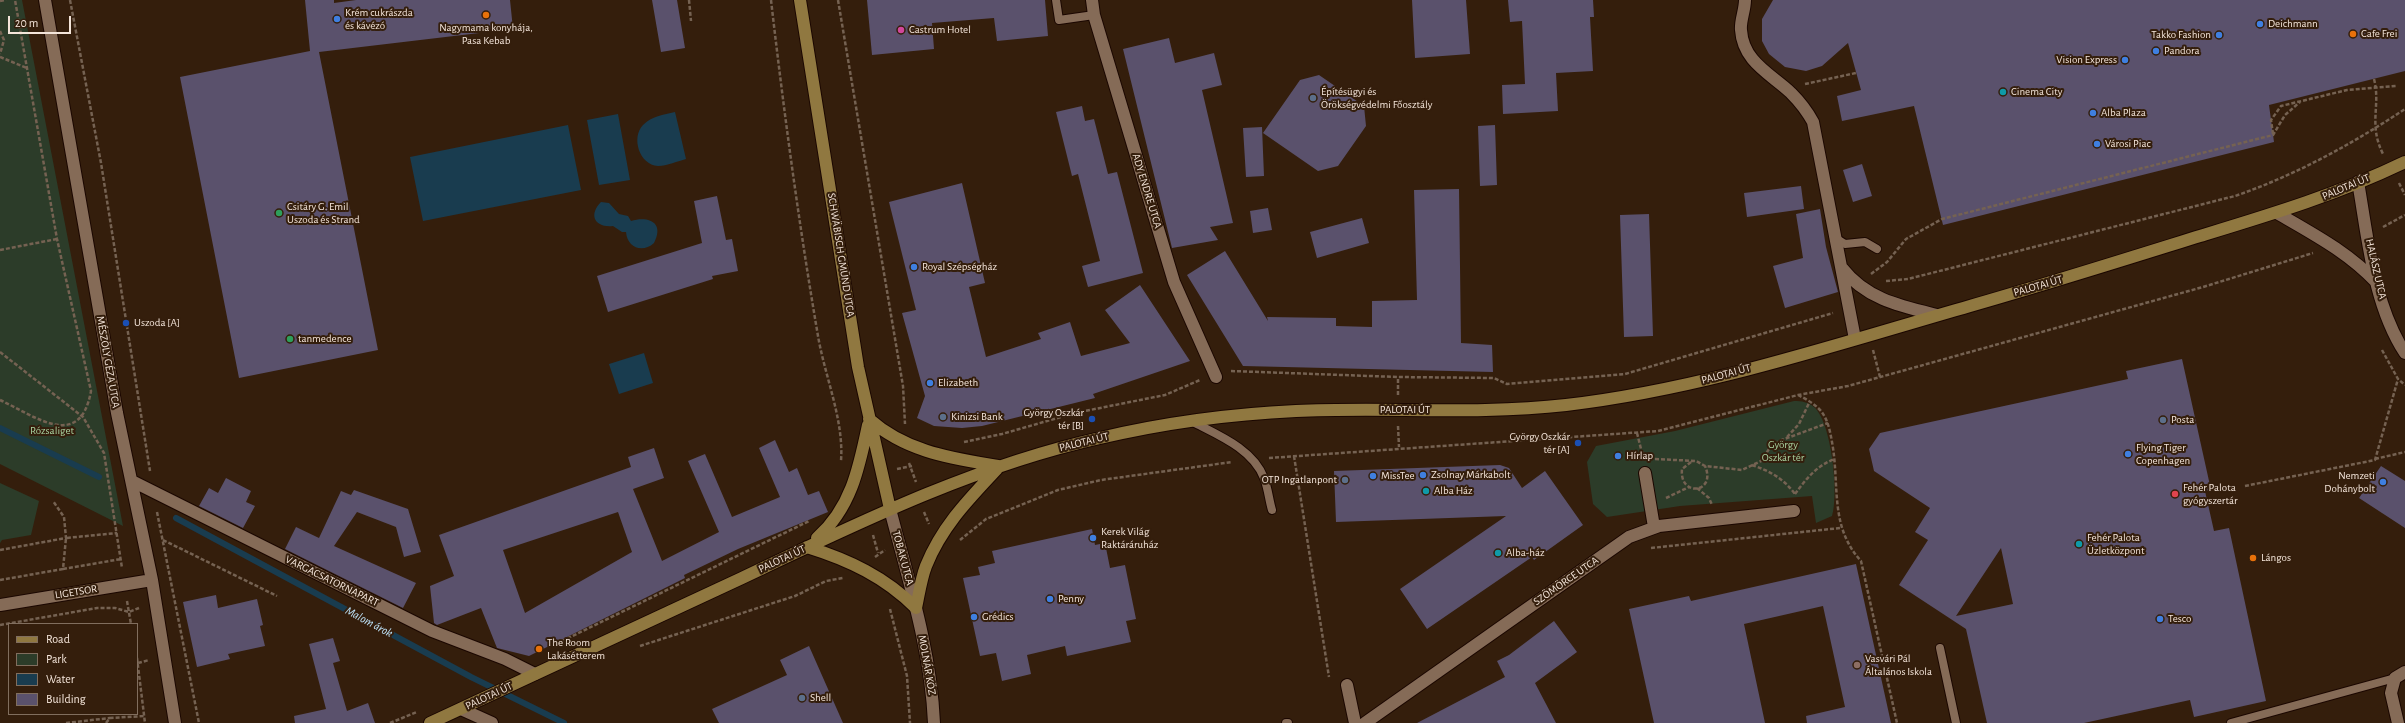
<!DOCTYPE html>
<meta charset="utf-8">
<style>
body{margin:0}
#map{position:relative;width:2405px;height:723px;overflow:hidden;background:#341e0c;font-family:"Alegreya Sans",sans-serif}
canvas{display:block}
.legend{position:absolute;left:8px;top:623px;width:130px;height:92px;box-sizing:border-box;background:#341e0c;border:1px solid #816e5e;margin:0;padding:5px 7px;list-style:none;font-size:12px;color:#f4e5da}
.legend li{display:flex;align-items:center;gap:8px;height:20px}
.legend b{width:20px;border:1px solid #816e5e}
.scale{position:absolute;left:8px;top:16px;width:63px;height:18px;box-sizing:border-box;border:2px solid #f4e5da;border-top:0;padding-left:5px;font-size:12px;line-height:14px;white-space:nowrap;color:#f4e5da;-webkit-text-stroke:3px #341e0c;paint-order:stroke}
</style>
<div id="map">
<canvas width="2405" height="723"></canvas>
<ul class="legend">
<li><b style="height:5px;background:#907840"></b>Road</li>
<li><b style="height:11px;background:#2c3c29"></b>Park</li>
<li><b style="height:11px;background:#193c4f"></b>Water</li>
<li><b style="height:11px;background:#5a516c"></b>Building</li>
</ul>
<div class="scale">20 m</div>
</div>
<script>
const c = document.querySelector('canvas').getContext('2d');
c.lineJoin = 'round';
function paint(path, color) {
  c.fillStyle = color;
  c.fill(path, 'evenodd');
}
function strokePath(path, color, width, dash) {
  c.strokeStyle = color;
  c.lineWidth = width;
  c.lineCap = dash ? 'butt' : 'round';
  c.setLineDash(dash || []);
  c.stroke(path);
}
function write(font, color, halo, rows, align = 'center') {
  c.font = font + ' "Alegreya Sans",sans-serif';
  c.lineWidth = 4;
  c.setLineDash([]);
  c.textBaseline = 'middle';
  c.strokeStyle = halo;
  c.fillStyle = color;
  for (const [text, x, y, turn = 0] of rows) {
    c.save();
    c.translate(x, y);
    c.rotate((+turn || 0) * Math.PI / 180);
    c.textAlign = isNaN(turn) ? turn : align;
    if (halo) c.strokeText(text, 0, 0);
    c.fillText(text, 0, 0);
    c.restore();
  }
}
paint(new Path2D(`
 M0,0H22L123,526L0,464Z
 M1794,401C1802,401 1808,402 1814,407C1832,422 1839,496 1832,516L1816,523L1812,496L1680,506L1607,517L1593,504L1587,462L1596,446L1675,431Z
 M0,483L39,501L31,535L2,540L0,543Z`), '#2c3c29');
paint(new Path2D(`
 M675,112L686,159C678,161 667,166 658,166C639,165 631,137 643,125C652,116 663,115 675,112Z
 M618,114L630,180L599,185L587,120Z
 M568,125L581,190L423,221L410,157Z
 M601,202L609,203L619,214L628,216L631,221C648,216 665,222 654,243C642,254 627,247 626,232H622L613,226C595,228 588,215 601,202Z
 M644,353L653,383L619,394L609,364Z`), '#193c4f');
strokePath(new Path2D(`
 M0,428L99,477
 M176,518L471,677L564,723`), '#193c4f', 6);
paint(new Path2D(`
 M305,0H334V3L356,0H510L513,29L319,52L378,350L239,378L180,77L310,51Z
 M652,0H677L685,48L661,52Z
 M867,0H1045L1048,36L997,41L994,18L932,23L934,49L872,55Z
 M1412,0H1466L1470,54L1415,58Z
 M1508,0H1593L1594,17H1590L1593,71L1556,73L1558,111L1503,114L1502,85L1525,84L1522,21L1510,22Z
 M1773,0H2405V71L2269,105L2274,142L1943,225L1914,106L1842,121L1837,96L1861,90L1848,43L1822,66L1806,71L1785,67L1769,54L1762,41V19Z
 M1169,38L1175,63L1214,53L1222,85L1202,90L1233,223L1210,227L1218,240L1172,248L1123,49Z
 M1319,75L1364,106L1366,126L1338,166L1318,171L1263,133L1300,80Z
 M1082,106L1085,121L1094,119L1108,174L1117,172L1143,273L1088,287L1082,266L1100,261L1078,174L1072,176L1056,112Z
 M1495,125L1497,185L1480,186L1478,126Z
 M1262,127L1264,176L1246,177L1243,128Z
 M1862,164L1872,196L1853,202L1843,170Z
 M962,183L985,283L969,287L986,357L1041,339L1038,333L1070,322L1081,356L1130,343L1105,310L1140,285L1190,361L1093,394L1095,398L982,426L962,428L934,426L917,418L925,396L902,313L916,310L889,202Z
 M1801,186L1804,209L1747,217L1744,193Z
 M1459,189L1461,343L1492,345L1493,372L1243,366L1187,275L1225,251L1268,321L1267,317L1336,318V326L1372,327V301L1417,300L1414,190Z
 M717,196L726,240L732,239L738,271L712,276L713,279L608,312L597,276L702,243L694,201Z
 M1268,208L1272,230L1253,233L1250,211Z
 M1820,209L1826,247L1838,292L1785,308L1773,266L1803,258L1796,214Z
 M1649,214L1653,336L1624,337L1620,215Z
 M1362,218L1369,243L1317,258L1310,232Z
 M2182,359L2211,490L2205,491L2214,531L2229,528L2266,701L2194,717L2190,700L2084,723H1987L1966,629L1899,585L1928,540L1915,532L1930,508L1874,471L1869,449L1880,433L2128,379L2126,371ZM2001,548L2013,604L1956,616Z
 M775,440L789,472L797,468L808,495L819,491L828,512L738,549L684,575L685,578L529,656L497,648L481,608L437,625L434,623L430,586L454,576L439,535L631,467L628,457L654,448L664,478L633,489L662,561L719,532L688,461L705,454L732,517L780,497L759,448ZM618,512L632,552L525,613L503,550Z
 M1500,465L1509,468L1522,488L1545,471L1583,525L1534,560L1532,557L1427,629L1400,589L1506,516L1336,522L1334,471Z
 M2381,466L2405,481V528L2359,498Z
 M226,478L251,491L246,502L255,506L243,528L199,506L209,488L218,493Z
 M354,490L408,509L421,552L404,557L396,527L357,512L334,546L416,583L403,608L285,549L296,527L319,538L341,491L351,495Z
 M1092,529L1095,545L1105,543L1110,568L1125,565L1136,619L1126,621L1131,642L1067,656L1065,646L1027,655L1031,674L1002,681L996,653L980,656L963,578L980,575L978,567L995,563L992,551Z
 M1856,564L1891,723H1807L1806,716L1845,707L1823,606L1744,624L1765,723H1654L1629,609L1689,596L1691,601Z
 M216,595L218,608L257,599L263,625L260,626L265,646L228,654L230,659L197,667L183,602Z
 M1554,621L1577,652L1535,683L1556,723H1417L1505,677L1497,661L1509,655Z
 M333,638L340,661L333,663L347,711L368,703L375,723H295L294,716L326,709L309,644Z
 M809,646L843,723H719L712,709L787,675L780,660Z`), '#5a516c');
const service = new Path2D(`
 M1056,0L1059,20L1094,15
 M1834,237L1845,244L1865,242L1877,249
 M1193,422C1218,435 1253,449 1264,478C1268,488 1269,500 1272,510
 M1940,648L1956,723
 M1286,723H1288
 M2231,723L2395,678`);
const minor = new Path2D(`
 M45,0L117,413L152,580L175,723
 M1092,0L1094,15L1174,282L1216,377
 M1745,0C1745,10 1740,21 1741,30C1743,62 1771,74 1791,93C1800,102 1807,111 1813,122L1855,339
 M2358,182C2368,238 2373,304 2405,353
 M2277,213C2313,234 2348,252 2377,283
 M1842,268C1866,299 1900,306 1937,315
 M1645,473L1654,527
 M132,481L432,631L505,659L535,674
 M890,509C908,579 931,650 934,723
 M0,605L152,580
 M1347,685L1355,723
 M461,709L492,723
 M1365,723L1629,537L1659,526L1794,511
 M2398,723L2391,693L2395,678L2405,672`);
const secondary = new Path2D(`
 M800,0L858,367L890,509
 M869,419C906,452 951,458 998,466
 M817,538C851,508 859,468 868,425
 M807,547C849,560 885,577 916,608
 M916,608C919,594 921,579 926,566C942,526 969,499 997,469
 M430,723C534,674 638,627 742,578C858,523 974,466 1100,438C1164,423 1231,414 1296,411C1386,407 1477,415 1566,405C1704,389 1837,344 1970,306C2047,284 2123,260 2200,236C2269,215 2339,194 2405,162`);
strokePath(service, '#1b0700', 10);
strokePath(minor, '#1b0700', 14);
strokePath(secondary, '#1b0700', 14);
strokePath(new Path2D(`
 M70,0L101,163L150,471
 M689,0L691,21
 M771,0C784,113 799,225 818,336C825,377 844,420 841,461
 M838,0L903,386L905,424
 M0,1L6,0
 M0,31L4,40L0,54
 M0,57L27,68
 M2374,79C2381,106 2368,124 2383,154
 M1805,84L1856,73
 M2273,134L2271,120L2281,106L2347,90L2396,86
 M2399,183L2405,195
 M2383,227L2405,215
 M0,250L57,239
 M1871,274L1887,262L1906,239L1942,219L2273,135L2285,115L2300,102
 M1886,281L1908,279L2235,196C2296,175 2352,144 2405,109
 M1873,350L1880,377
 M2382,350L2398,379L2405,385
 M0,352L83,417L104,453L122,568
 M1231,371L1398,377L1494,378L1507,384L1625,374L1833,313
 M1398,395V377
 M1798,395C1806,399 1815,404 1821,411C1828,420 1830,431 1832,442C1840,485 1829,526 1861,561L1897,723
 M0,400C35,416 80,452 91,391L57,239L15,0
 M1398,426L1399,447
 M1637,433L1642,453
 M1787,437L1799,424L1810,401
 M964,442L1002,434L1075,413L1165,395L1200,380
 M1642,452L1647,456
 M1294,456L1329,677
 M1269,458L1658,431L1798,395L1848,386L2203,287L2313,253
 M1655,459L1696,461L1705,466L1742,470L1761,461L1769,449L1779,441L1828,423
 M2375,459L2405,452
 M1691,462L1682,469C1679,498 1717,493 1705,466
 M909,463L916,482
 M1752,465C1770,471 1784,479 1795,494
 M897,469L912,466
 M2245,486L2375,460L2398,379
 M1697,488L1709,498L1712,505
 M1795,494C1806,479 1817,465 1835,459
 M1666,498L1689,487
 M157,512L199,723
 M924,512L929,524
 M873,535L878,553
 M163,540L277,596
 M960,540L986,519L1058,490L1101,480L1232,462
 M1651,548L1840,528
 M0,550L66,538L64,517L53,501
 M875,557L885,550
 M63,569L121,559
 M0,580L63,569L66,538L117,533
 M127,601L131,624
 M890,609L907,676L910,723
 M0,625L97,608H115L129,612L139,608
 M562,641L809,521
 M640,646L795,596L826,581L843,578
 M137,658L145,723
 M138,663L149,660
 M66,723L110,718
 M106,723L110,718L145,716
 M390,723L417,712`), '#756252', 2.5, [4, 2]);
strokePath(service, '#856b57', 8);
strokePath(minor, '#856b57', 12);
strokePath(secondary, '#907840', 12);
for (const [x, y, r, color] of [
 [486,15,4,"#e8710a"],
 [337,19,4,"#3f7fe0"],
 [2260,24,4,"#3f7fe0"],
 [901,30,4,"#d1479c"],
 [2353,34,4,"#e8710a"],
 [2219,35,4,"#3f7fe0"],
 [2156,51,4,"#3f7fe0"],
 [2125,60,4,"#3f7fe0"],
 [2003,92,4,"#0f9aa8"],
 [1313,98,4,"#5c6f8a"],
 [2093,113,4,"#3f7fe0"],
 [2097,144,4,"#3f7fe0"],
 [279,213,4,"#2e9e5b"],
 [914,267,4,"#3f7fe0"],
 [126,323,4,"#1a4fb4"],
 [290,339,4,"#2e9e5b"],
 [930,383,4,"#3f7fe0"],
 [943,417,4,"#5c6f8a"],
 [1092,419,4,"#1a4fb4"],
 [2163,420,4,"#5c6f8a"],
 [1578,443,4,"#1a4fb4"],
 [2128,454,4,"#3f7fe0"],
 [1618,456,4,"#3f7fe0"],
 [1423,475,4,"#3f7fe0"],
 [1373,476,4,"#3f7fe0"],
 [1345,480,4,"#5c6f8a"],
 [2383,482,4,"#3f7fe0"],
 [1426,491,4,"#0f9aa8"],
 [2175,494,4,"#e0444e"],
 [1093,538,4,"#3f7fe0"],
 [2079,544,4,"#0f9aa8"],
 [1498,553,4,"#0f9aa8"],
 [2253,558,4,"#e8710a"],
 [1050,599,4,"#3f7fe0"],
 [974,617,4,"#3f7fe0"],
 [2160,619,4,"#3f7fe0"],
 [539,649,4,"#e8710a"],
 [1857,665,4,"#8d6e63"],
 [802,698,4,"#5c6f8a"]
]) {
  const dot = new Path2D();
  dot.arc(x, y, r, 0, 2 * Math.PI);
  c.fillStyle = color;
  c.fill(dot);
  strokePath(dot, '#341e0c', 1.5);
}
write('11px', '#f4e5da', '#341e0c', [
 ["Krém cukrászda",345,13],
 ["és kávézó",345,26],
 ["Deichmann",2268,24],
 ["Nagymama konyhája,",486,28,"center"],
 ["Pasa Kebab",486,41,"center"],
 ["Castrum Hotel",909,30],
 ["Cafe Frei",2361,34],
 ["Takko Fashion",2211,35,"right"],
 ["Pandora",2164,51],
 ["Vision Express",2117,60,"right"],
 ["Építésügyi és",1321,92],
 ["Örökségvédelmi Főosztály",1321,105],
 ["Cinema City",2011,92],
 ["Alba Plaza",2101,113],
 ["Városi Piac",2105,144],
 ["Csitáry G. Emil",287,207],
 ["Uszoda és Strand",287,220],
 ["Royal Szépségház",922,267],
 ["Uszoda [A]",134,323],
 ["tanmedence",298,339],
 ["Elizabeth",938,383],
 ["György Oszkár",1084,413,"right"],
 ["tér [B]",1084,426,"right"],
 ["Kinizsi Bank",951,417],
 ["Posta",2171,420],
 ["György Oszkár",1570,437,"right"],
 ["tér [A]",1570,450,"right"],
 ["Flying Tiger",2136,448],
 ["Copenhagen",2136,461],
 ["Hírlap",1626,456],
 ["Zsolnay Márkabolt",1431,475],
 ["MissTee",1381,476],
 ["Nemzeti",2375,476,"right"],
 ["Dohánybolt",2375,489,"right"],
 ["OTP Ingatlanpont",1337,480,"right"],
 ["Fehér Palota",2183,488],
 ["gyógyszertár",2183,501],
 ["Alba Ház",1434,491],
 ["Kerek Világ",1101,532],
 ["Raktáráruház",1101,545],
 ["Fehér Palota",2087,538],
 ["Üzletközpont",2087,551],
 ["Alba-ház",1506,553],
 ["Lángos",2261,558],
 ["Penny",1058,599],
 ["Grédics",982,617],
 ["Tesco",2168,619],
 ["The Room",547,643],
 ["Lakásétterem",547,656],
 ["Vasvári Pál",1865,659],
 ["Általános Iskola",1865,672],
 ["Shell",810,698]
], 'left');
write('11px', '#f4e5da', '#341e0c', [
 ["PALOTAI ÚT",2346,187,-23],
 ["ADY ENDRE UTCA",1147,191,73],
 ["SCHWÄBISCH GMÜND UTCA",841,255,81],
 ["HALÁSZ UTCA",2376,269,77],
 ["PALOTAI ÚT",2038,286,-16],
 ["MÉSZÖLY GÉZA UTCA",108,362,80],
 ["PALOTAI ÚT",1726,374,-15],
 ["PALOTAI ÚT",1405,410],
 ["PALOTAI ÚT",1084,442,-14],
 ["TOBAK UTCA",903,558,75],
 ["PALOTAI ÚT",782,559,-25],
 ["VARGACSATORNAPART",332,581,26],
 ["SZÖMÖRCE UTCA",1566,581,-35],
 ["LIGETSOR",76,592,-9],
 ["MOLNÁR KÖZ",927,665,80],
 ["PALOTAI ÚT",489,696,-25]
]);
write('11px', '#aad4a2', '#341e0c', [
 ["Rózsaliget",52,431],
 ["György",1783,445],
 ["Oszkár tér",1783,458]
]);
write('italic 12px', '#bee3f9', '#341e0c', [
 ["Malom árok",369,622,28]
]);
</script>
